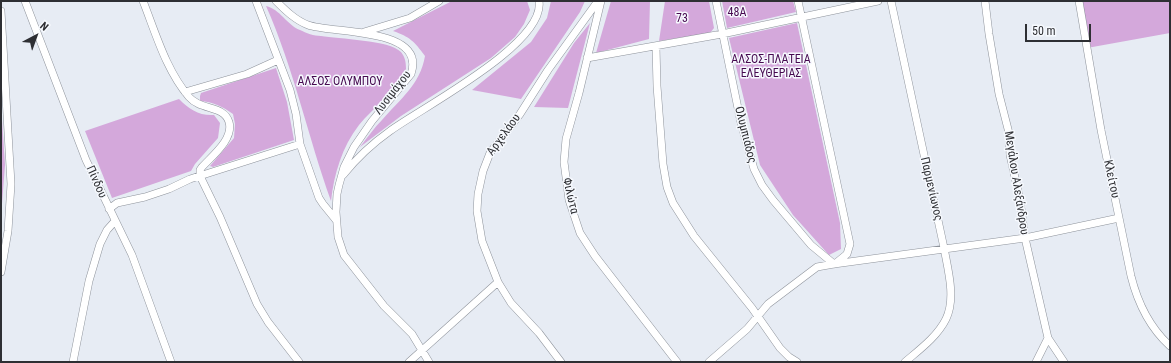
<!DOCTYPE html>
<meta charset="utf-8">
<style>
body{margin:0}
#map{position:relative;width:1171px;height:363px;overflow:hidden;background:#e7ecf4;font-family:"Roboto Condensed",sans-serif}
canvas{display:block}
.frame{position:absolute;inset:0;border:2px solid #2e2f33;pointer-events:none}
.north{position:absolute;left:16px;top:16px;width:40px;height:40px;-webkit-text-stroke:3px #f6f9fe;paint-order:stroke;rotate:41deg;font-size:11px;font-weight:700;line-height:16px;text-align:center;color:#2e2f33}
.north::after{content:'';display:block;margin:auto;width:14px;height:18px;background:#2e2f33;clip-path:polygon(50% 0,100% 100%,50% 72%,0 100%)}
.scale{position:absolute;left:1025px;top:24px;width:66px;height:18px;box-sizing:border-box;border:2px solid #2e2f33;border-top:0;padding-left:5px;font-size:12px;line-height:14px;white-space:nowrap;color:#2e2f33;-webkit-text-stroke:3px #f6f9fe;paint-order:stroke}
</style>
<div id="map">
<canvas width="1171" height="363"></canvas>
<div class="frame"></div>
<div class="north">N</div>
<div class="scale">50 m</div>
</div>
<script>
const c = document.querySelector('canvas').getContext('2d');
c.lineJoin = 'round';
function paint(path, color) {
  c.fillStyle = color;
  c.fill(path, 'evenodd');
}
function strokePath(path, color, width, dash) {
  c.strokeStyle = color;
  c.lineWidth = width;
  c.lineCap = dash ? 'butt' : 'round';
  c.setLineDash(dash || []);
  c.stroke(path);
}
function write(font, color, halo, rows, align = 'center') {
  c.font = font + ' "Roboto Condensed",sans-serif';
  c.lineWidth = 3;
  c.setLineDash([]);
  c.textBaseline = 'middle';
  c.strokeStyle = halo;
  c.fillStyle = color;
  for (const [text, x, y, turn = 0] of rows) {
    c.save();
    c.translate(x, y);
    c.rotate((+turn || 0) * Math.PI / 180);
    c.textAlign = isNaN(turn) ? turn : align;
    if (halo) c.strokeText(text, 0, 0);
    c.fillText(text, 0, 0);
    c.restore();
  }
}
paint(new Path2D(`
 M452,1H527L530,10L524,24L515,37L491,58L401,116L360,147C367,138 374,128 382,120C400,99 420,85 425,56C414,41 410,37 393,31Z
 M551,1H585L580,12L521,99L472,90L531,42L547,18Z
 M611,1H650L649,39L596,53Z
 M665,1H709L714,28L710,33L659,41Z
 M722,1H793L796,12L727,28Z
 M1079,1H1170V33L1087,48Z
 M266,6C280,9 287,25 300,30C306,33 314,36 321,36C338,39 390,40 401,52C405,57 406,62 406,69C399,80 391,90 382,100C375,109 366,116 359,125C342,147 334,174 331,201C308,137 294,69 266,6Z
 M590,23L568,108L534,107L574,43Z
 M797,23L840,223L841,249L829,255L793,215L760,165L729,38Z
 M276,68L287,102L294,140L213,167L210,166L234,138L235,124L233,114C222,106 213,102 200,101V96L201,93Z
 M179,99C189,109 199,116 214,115L220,123L218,138L195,164L191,171L112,198L85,131Z
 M1,105L5,165L1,217Z`), '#d4a8db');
const minor = new Path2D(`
 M25,1L86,160L132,255L171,362
 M143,1C156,34 166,70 189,97C201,111 224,105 229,122C234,139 212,156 202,167L200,170V176L220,217L257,304L268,322L299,362
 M256,1L290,90L296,114L300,144L319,198L323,204L336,220
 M276,1C285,10 295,20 308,25C333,34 427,27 411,74L372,121L354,147L344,167L339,185L337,194L336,212L338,237L344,255L384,306L412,334L429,362
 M601,1L579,93L566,139L564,162L569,200L580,233L595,256L677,362
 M716,1L741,123L754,169L762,185L773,200L811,245L834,264
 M798,1L850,244L847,254L836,263
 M891,1L944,248C948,270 956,298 946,319C937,337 919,350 905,362
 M985,1L989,34L999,94L1009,133L1010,155L1020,200L1025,238L1048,338L1064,362
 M1079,1L1101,130L1131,276C1138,304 1149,327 1170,346
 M1,11L11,184L8,231L1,272
 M364,32L410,18L439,1
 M656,47L657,86L663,164L667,187L673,203L694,236L752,308L780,348L789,357L797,362
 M587,58L722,34L878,1
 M185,92L247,74L278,60
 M343,175C356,159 373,143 390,131C421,108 546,44 539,1
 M109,209L117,203L145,197L169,189L190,179L300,144
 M73,362L89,281L100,244L107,230L115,221
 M409,362L498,282
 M561,362L539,333L511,303L498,282L482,241L477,211L478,194L483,171L490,153L520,114L548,70L598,1
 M709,362L747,329L768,304L817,267L834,264L1025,238L1119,218
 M1036,362L1048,338`);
strokePath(minor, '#8e939b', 8);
strokePath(minor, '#fff', 7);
write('12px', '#460950', '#f6f9fe', [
 ["48Α",737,13],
 ["73",682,19],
 ["ΑΛΣΟΣ-ΠΛΑΤΕΙΑ",771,60],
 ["ΕΛΕΥΘΕΡΙΑΣ",771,74],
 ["ΑΛΣΟΣ ΟΛΥΜΠΟΥ",340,82]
]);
write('12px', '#2e2f33', '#f6f9fe', [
 ["Λυσιμάχου",393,93,-52],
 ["Αρχελάου",504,135,-54],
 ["Ολυμπιάδος",745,135,76],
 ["Κλείτου",1111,179,78],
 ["Πίνδου",96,182,66],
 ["Μεγάλου Αλεξάνδρου",1016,183,81],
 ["Παρμενίωνος",931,189,77],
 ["Φιλώτα",570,196,77]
]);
</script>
